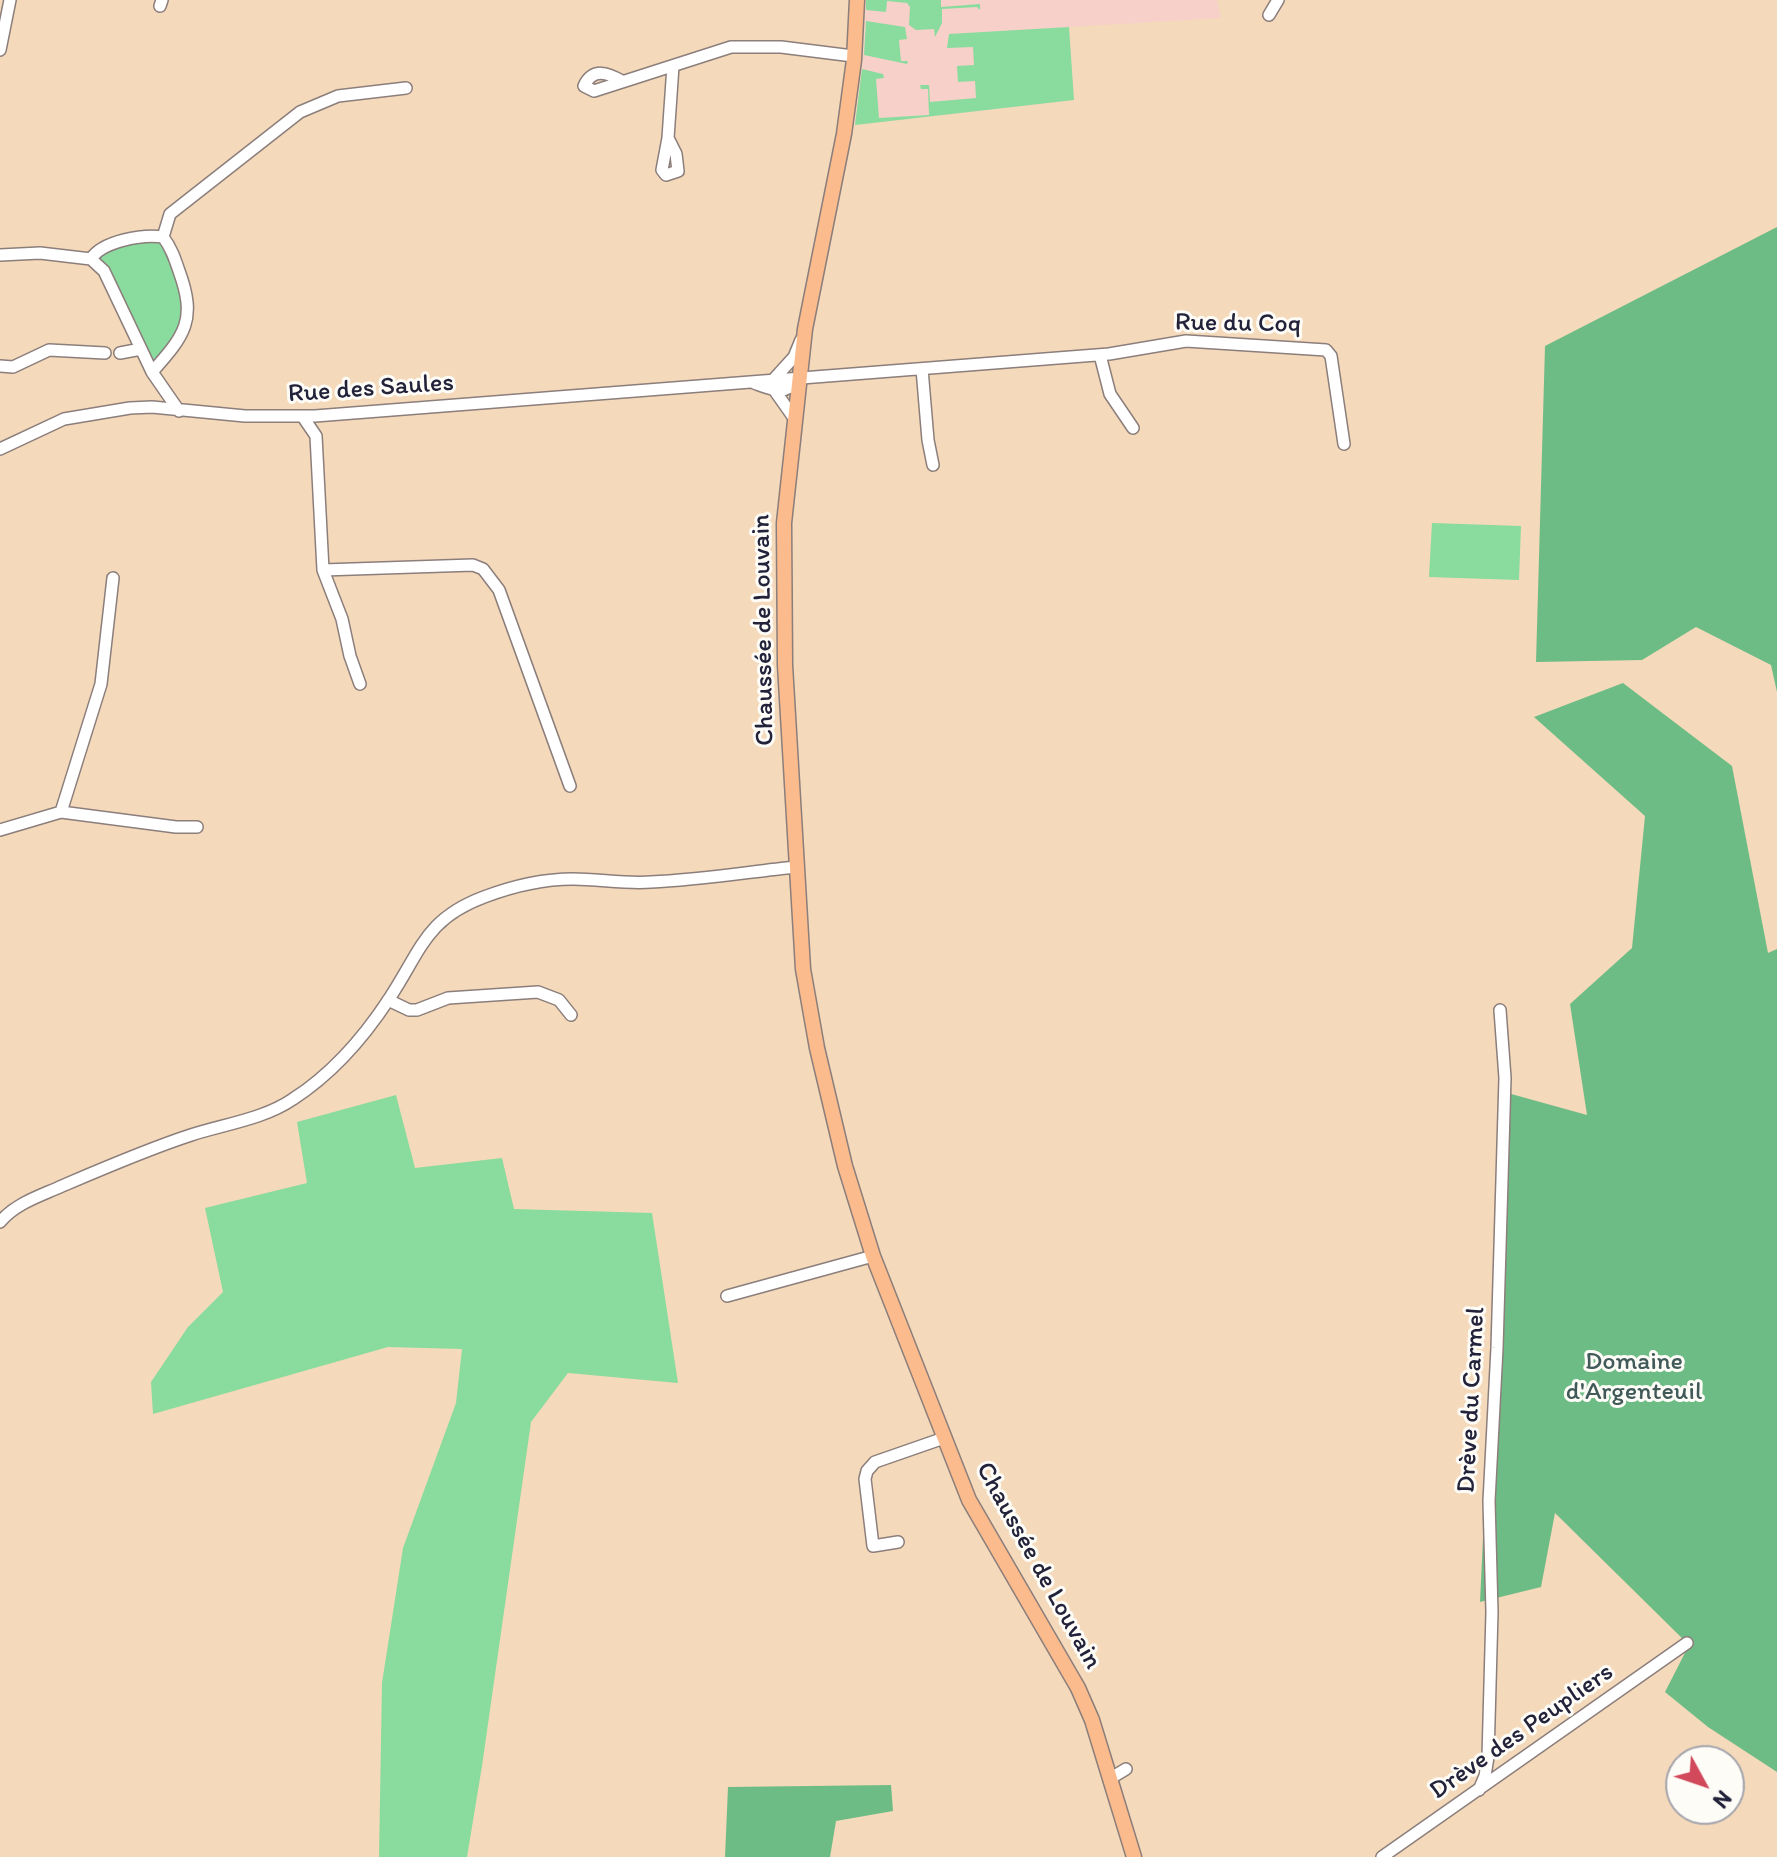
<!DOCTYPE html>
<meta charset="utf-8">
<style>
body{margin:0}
#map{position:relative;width:1777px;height:1857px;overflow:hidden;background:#f4d9bb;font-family:Itim,sans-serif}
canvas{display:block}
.north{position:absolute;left:1665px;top:1745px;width:80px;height:80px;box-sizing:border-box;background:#fdfcf7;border:2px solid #a5a5ac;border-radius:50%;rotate:130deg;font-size:22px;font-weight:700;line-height:32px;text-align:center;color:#22223b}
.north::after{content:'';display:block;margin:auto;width:28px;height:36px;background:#d1495b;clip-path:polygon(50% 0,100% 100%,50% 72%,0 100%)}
</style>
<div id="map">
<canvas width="1777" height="1857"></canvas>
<div class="north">N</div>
</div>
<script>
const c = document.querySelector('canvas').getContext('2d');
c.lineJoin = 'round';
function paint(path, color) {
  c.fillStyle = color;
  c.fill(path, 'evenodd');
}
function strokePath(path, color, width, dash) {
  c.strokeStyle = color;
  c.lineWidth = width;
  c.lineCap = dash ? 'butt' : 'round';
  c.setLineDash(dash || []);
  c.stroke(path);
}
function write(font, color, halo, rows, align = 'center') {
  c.font = font + ' Itim,sans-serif';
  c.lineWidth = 6;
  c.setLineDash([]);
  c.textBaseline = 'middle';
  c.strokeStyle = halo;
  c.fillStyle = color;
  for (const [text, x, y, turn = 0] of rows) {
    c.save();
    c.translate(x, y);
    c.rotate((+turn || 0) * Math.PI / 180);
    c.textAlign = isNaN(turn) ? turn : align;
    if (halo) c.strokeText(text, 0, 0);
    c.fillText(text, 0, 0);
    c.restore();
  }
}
paint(new Path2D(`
 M866,0H1217L1221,18L1069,27L1074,100L855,125L863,62Z`), '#f7d0c9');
paint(new Path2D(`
 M866,0H941V7L980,4V10L977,7L942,9V23L935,37L934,29L916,30L909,25L910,7L907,3L887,1L886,12L866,10Z
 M866,21L905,27L907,39L899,40L901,61H908L907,64L864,55Z
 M1069,27L1074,100L855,125L862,69L883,74L884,78L876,79L879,118L929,115L928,89H921L920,85H929L930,102L976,98L975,81L958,82L957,66L974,65L973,47L947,48L949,34Z
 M151,241L165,245L185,298V325L154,364L100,258L109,247Z
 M1432,523L1521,526L1519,580L1429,577Z
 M396,1095L415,1168L502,1158L514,1209L652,1213L678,1383L568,1373L531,1422L482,1766L467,1857H379L382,1683L403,1548L456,1403L462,1349L388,1347L153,1414L151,1382L188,1327L223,1292L205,1208L307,1183L297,1122Z`), '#89dc9e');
paint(new Path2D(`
 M1777,227V692L1771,665L1696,627L1642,660L1536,662L1545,346Z
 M1623,683L1732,766L1768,953L1777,949V1772L1708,1727L1665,1692L1689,1645L1555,1513L1541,1587L1480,1602L1504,1092L1587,1115L1570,1004L1632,948L1645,816L1534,717Z
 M891,1785L893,1811L836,1821L830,1857H725L728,1787Z`), '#6ebc85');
const minor = new Path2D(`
 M160,6L162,0
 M1269,15L1278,0
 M0,50L10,0
 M622,81C608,73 593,67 584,86L594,91L731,47H781L853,56
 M668,138L662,170L666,175L678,171L676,154L668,138L673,66
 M163,237L170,214L300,112L338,96L406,88
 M0,255L40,253L91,259
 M91,259L104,271L152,372L179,411
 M91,259C102,241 143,234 163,237
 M120,353L141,349
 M1100,355L1110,394L1133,428
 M0,366L13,367L49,350L105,353
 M922,369L928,440L933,465
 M152,372C185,335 197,320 179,271C175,259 171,247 163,237
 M774,379L794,357L801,340
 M754,383C771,389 786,397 798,379
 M775,391L794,418
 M303,417L316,436L323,570L342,619L350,656L360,684
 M0,449L64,419L130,408L152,407L245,416H315L1109,354L1186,341L1326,350L1331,356L1344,444
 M323,570L473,565L483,569L499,590L570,786
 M61,812L101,684L113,578
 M0,830L61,812L176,827H197
 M388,1000L409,1010H417L448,998L538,992L559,1000L571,1015
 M0,1222C16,1203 40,1196 62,1186C104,1168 148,1149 191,1135C225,1124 264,1119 293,1099C332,1074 364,1037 389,999C421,951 425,919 484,897C513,886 542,879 573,879C599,879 625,884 651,882C699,880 748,872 795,867
 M727,1296L873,1256
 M898,1542L873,1546L865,1479L867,1471L875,1462L944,1438
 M1111,1778L1126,1769
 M1479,1790L1485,1776L1488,1757L1492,1612L1489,1501L1497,1348L1505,1078L1500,1010
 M1382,1857L1687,1643`);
const major = new Path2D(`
 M857,0L854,60L844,134L805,329L784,523L785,665L803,969L817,1048L845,1166L873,1256L969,1500L1078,1688L1092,1720L1134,1857`);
strokePath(minor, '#8b7e7b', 14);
strokePath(major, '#8b7e7b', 17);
strokePath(minor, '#fff', 11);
strokePath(major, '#fbbb8c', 14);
write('26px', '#22223b', '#fdfcf7', [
 ["Rue du Coq",1238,324,1],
 ["Rue des Saules",371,389,-4],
 ["Chaussée de Louvain",764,630,-91],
 ["Drève du Carmel",1472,1400,-87],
 ["Chaussée de Louvain",1038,1566,61],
 ["Drève des Peupliers",1522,1732,-35]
]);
write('26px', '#415a59', '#fdfcf7', [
 ["Domaine",1634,1362],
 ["d'Argenteuil",1634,1392]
]);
</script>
